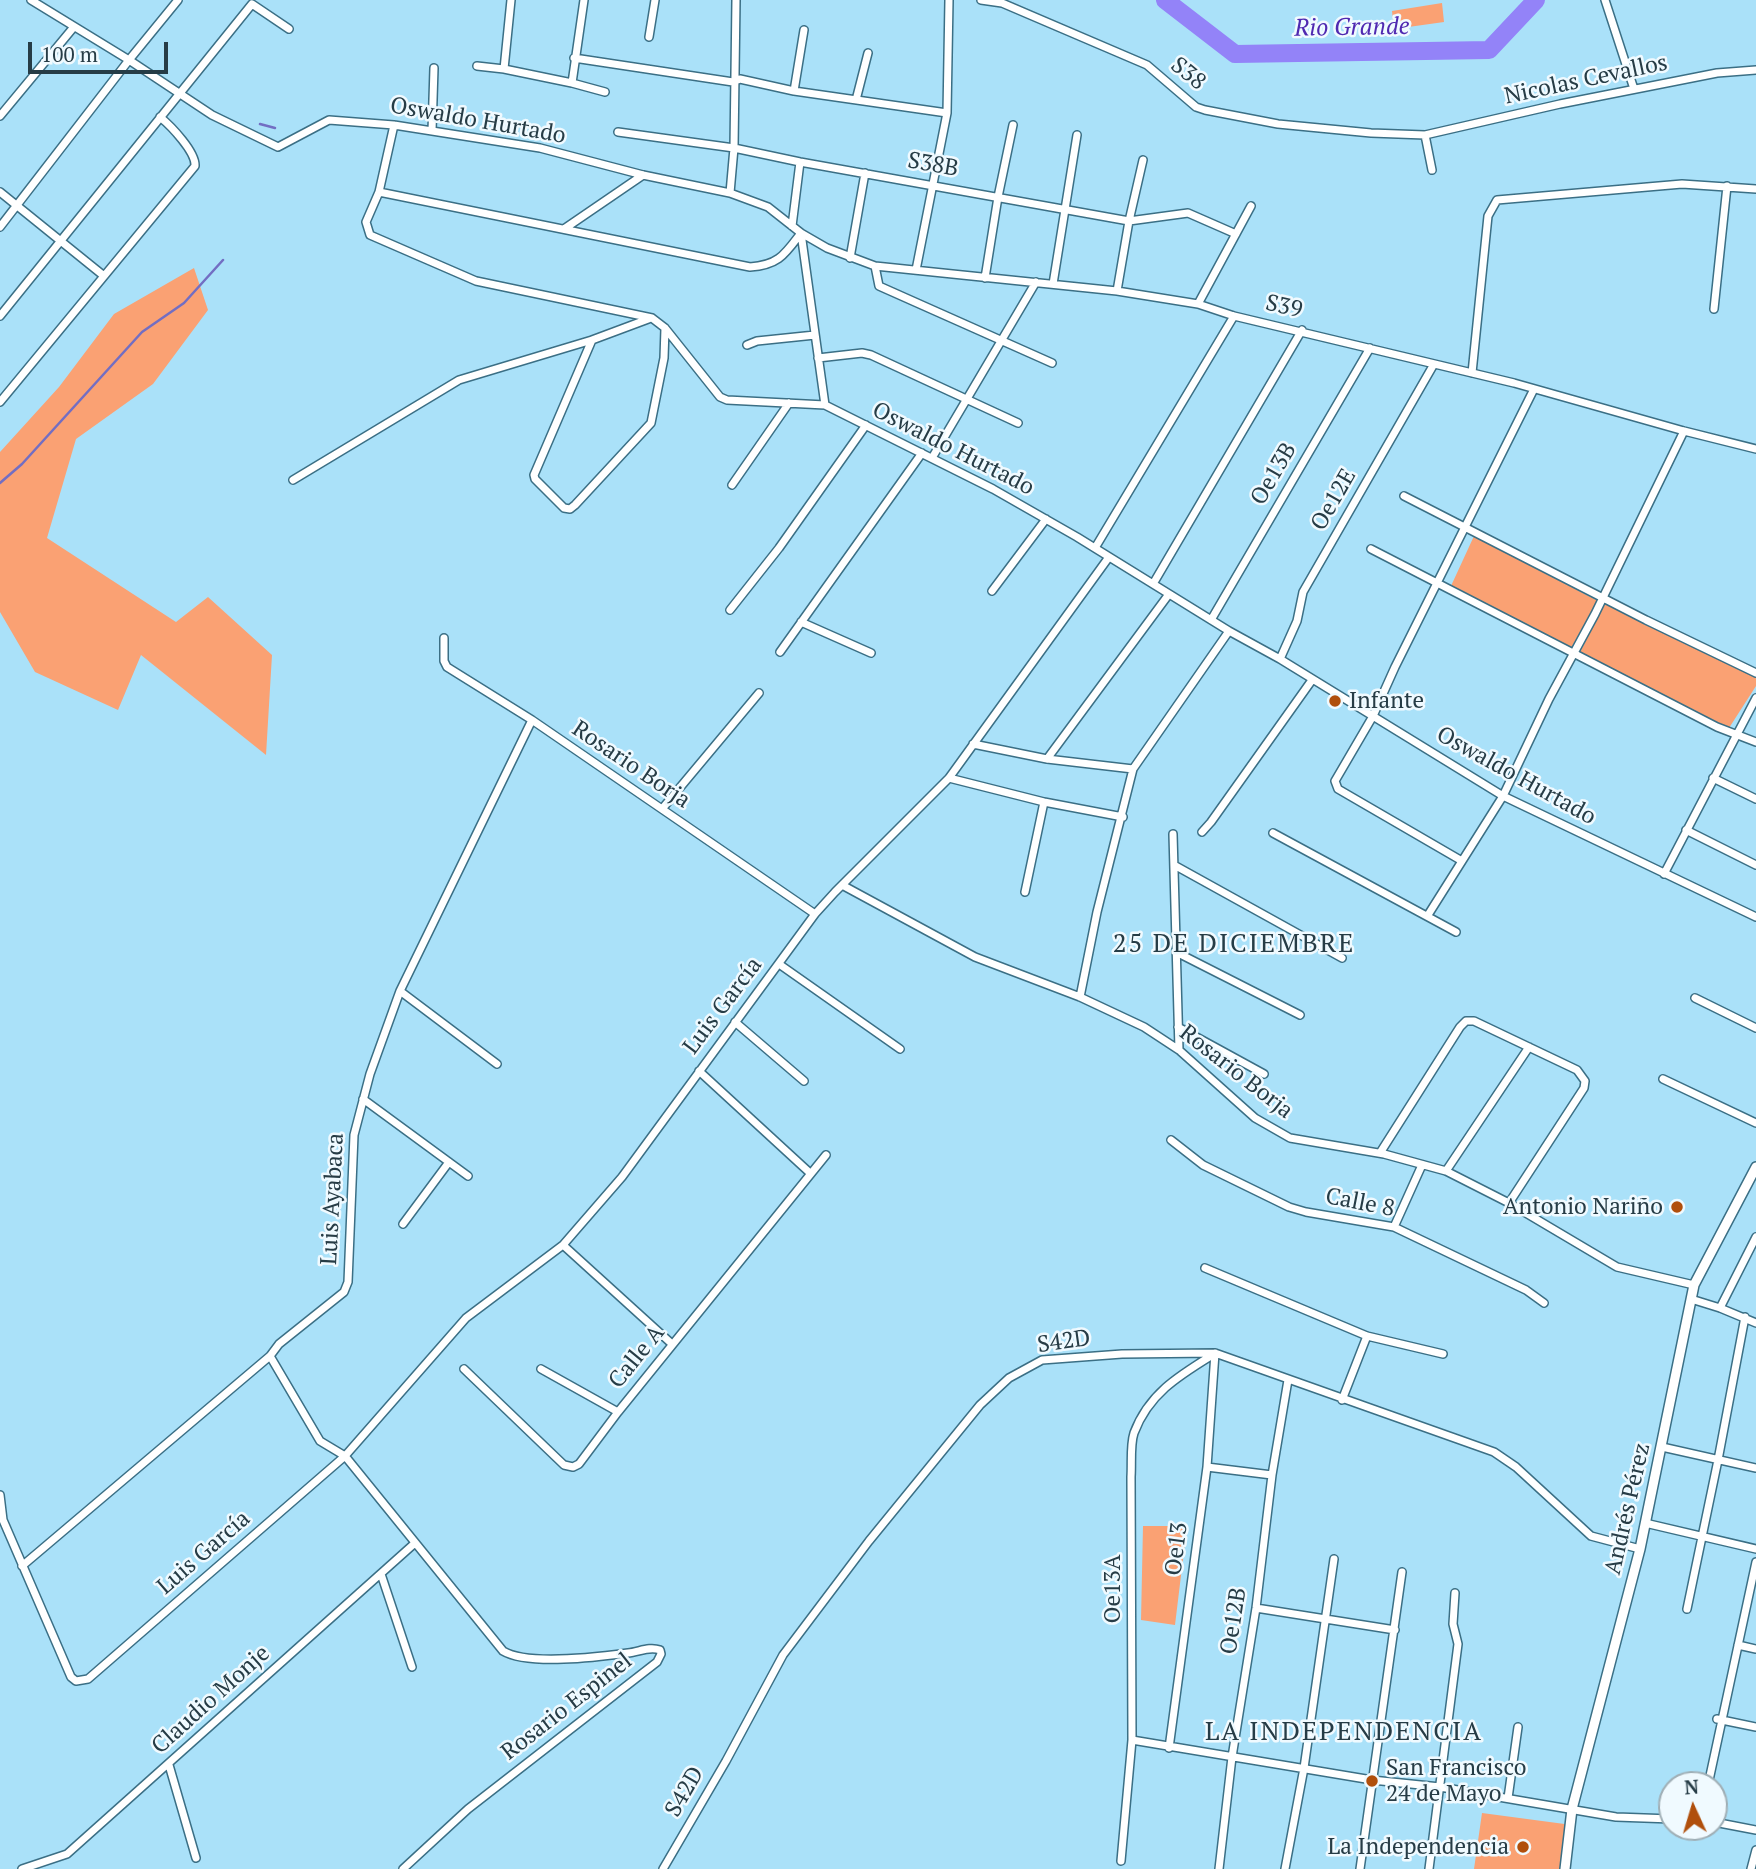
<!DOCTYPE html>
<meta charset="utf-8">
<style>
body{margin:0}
#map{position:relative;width:1756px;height:1869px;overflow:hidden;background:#aae1f9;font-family:"PT Serif",serif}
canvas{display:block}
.north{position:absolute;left:1658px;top:1771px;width:70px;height:70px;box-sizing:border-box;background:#f0faff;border:2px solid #9faeb5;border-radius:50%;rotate:356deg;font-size:19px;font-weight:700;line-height:28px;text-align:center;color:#263c46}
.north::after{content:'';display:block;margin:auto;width:24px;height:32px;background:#b04f0c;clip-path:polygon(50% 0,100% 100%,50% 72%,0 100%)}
.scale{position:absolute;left:28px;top:42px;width:140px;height:32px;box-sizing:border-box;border:4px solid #263c46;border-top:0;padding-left:9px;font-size:21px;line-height:24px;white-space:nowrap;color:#263c46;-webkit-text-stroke:5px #f0faff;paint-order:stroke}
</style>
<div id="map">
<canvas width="1756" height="1869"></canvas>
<div class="north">N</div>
<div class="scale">100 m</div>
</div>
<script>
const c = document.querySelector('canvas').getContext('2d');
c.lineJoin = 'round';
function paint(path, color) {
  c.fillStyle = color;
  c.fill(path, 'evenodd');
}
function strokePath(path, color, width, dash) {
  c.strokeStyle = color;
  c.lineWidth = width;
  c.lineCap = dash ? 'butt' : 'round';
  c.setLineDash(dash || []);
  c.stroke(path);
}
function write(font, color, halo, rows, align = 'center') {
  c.font = font + ' "PT Serif",serif';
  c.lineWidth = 5;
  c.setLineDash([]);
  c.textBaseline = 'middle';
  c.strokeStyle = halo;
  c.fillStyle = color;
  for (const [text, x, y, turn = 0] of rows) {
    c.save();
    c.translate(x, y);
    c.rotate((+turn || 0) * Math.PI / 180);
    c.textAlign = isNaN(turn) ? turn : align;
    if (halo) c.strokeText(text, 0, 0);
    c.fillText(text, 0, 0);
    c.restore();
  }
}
paint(new Path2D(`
 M1442,3L1444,22L1394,29L1392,11Z
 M194,268L208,310L153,384L76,439L47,538L176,622L208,597L272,655L266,755L141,655L118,710L35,672L0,612V452L59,387L114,314Z
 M1474,536L1598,601L1571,648L1451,586Z
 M1605,604L1756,678V686L1729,728L1580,652Z
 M1143,1526H1187L1175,1625L1141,1620Z
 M1482,1813L1572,1825L1566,1869H1474Z`), '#faa173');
strokePath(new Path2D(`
 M260,124L275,128
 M0,483L22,464L142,332L184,303L223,260`), '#726ec3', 2.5);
strokePath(new Path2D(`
 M1165,0L1235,54L1489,50L1536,0`), '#9383f8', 18);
const minor = new Path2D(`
 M31,0L129,60L212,115L278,147L329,120L394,125L540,148L643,175L730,193L768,207L801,233L825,405L993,489L1077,537L1229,631L1280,659L1503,796L1756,917
 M511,0L504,69L572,83L584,0
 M981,0L1002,3L1147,65L1196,107L1205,110L1278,124L1371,133L1425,135L1560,104L1717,73L1756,70
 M1605,0L1634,89
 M649,37L655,0
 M574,58L733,82L740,79L794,91L947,113
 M477,66L504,69
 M572,83L605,92
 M794,91L804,30
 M856,100L868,53
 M0,116L73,28
 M394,125L379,192L366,222L370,235L476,281L652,318L665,328L720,397L727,400L825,405
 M432,131L434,68
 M618,132L734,148L800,162L1129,221L1188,213L1236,234
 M1425,135L1432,170
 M0,192L104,276
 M379,192L750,267C779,265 785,254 801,233L827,248L875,266L1117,291L1198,304L1234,316L1514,383L1684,431L1756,449
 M730,193L734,148L736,0
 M792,226L800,162
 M0,227L129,60L178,0
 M564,229L643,175
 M850,258L865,173
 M875,266L879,286L1052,363
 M916,270L947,113L949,0
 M985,278L998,197L1013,125
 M1053,284L1077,135
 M1117,291L1129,221L1143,160
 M1198,304L1251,206
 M1714,309L1727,186
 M0,316L252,4L289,29
 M651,318L592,340L534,475L535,479L564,508L570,509L575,505L651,423L664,358L665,328
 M747,345L757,341L815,335
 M818,358L862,353L871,355L1018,423
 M1472,373L1488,216L1497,200L1682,184L1756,189
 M0,402L195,166C196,152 171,126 160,117
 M932,458L1036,282
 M293,480L459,380L592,340
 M732,485L789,403
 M1404,496L1646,620L1756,673
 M1095,548L1234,316
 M1371,549L1717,727L1756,742
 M1153,584L1302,330
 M992,591L1046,519
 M730,610L779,548L866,425
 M1211,620L1370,348
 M801,622L871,653
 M444,638V661L447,667L532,720L815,914
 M780,652L922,453
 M1280,659L1297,621L1303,592L1434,364
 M973,744L1047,759L1133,769
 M1047,759L1169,594
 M949,778L1044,802L1123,817
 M1713,778L1756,799
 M662,809L759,693
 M1686,830L1756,865
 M1202,832L1211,822L1312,680
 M1273,833L1456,932
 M1173,834L1179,1050
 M1462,861L1338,789L1335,781L1373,716L1395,667L1534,389
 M1174,865L1342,958
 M1664,874L1756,698
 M842,885L975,957L1080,997L1144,1027L1179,1050L1255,1118L1290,1138L1384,1154L1446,1171L1509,1203L1617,1267L1694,1285
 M1025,892L1044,802
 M1428,915L1503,796L1549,699L1595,614L1684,431
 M1176,952L1300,1015
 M779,964L900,1049
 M400,991L497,1064
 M1080,997L1097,912L1133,769L1229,631
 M1695,998L1756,1028
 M735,1022L804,1081
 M1178,1027L1264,1074
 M699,1071L810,1173
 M1663,1079L1756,1123
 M363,1099L468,1176
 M1171,1140L1203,1165L1289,1207L1306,1212L1394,1227L1526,1290L1544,1303
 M1380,1153L1460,1027L1466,1021H1474L1577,1070L1585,1081L1584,1088L1509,1203
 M1446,1171L1529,1047
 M403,1224L449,1162
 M1394,1227L1422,1165
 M563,1245L672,1344
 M1205,1268L1367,1336L1443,1354
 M1691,1299L1720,1308L1756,1323
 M1720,1308L1756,1237
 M270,1356L320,1441L345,1456L466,1318L563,1245L622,1177L815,914L835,892L949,778L1109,557
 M464,1369L564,1465L573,1467L579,1464L618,1412L826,1155
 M541,1369L618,1412
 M1342,1400L1367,1336
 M1662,1447L1756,1468
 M1207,1467L1272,1475
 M0,1495L3,1520L71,1677L76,1681L88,1679L345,1456L503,1651C528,1666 598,1657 628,1653C639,1652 649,1646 660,1650L661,1654L657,1662L468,1809L403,1869
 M1645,1523L1756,1549
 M22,1566L270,1356L279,1344L344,1292L348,1282L354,1135L370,1074L400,991L532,720
 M381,1574L412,1667
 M1256,1608L1395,1630
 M1687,1609L1718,1460L1745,1317
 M1738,1645L1756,1649
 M1717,1719L1756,1727
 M1132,1740L1372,1780L1440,1787L1616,1817L1672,1819
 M1169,1748L1207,1467L1215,1353
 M169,1765L196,1858
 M1708,1785L1756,1562
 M1508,1798L1518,1727
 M1714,1822L1756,1830
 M1121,1861L1132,1740L1131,1477C1132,1463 1130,1445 1134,1433C1149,1393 1180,1375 1214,1354
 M22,1869L67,1854L415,1543
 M663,1869L726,1761L783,1655L869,1541L980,1405L1009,1378L1042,1360L1122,1354L1215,1353L1494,1452L1516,1467L1591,1536L1640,1549
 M1219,1869L1232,1757L1256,1608L1272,1475L1288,1380
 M1285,1869L1304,1768L1334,1559
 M1360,1869L1402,1572
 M1429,1869L1458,1644L1453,1624L1455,1593
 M1751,1869L1756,1850`);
const tertiary = new Path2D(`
 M1565,1869L1572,1809L1640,1549L1694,1285L1756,1167`);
strokePath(minor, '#3b6f85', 10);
strokePath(tertiary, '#3b6f85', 12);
strokePath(minor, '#fff', 7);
strokePath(tertiary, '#fff', 9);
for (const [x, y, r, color] of [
 [1335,701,7,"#b04f0c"],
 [1677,1207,7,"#b04f0c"],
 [1372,1781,7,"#b04f0c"],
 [1523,1847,7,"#b04f0c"]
]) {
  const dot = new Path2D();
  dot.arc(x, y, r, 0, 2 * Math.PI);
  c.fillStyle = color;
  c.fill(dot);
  strokePath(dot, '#f0faff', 2.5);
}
write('23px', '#263c46', '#f0faff', [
 ["S38",1188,74,39],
 ["Nicolas Cevallos",1586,80,-12],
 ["Oswaldo Hurtado",478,121,10],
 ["S38B",933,165,10],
 ["S39",1284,307,13],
 ["Oswaldo Hurtado",953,449,27],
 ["Oe13B",1274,474,-60],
 ["Oe12E",1334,500,-60],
 ["Rosario Borja",631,765,34],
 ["Oswaldo Hurtado",1516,776,29],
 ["Luis García",723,1006,-53],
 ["Rosario Borja",1236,1072,38],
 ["Luis Ayabaca",333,1199,-87],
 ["Calle 8",1360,1203,11],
 ["S42D",1064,1342,-8],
 ["Calle A",637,1357,-51],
 ["Andrés Pérez",1628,1509,-77],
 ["Oe13",1177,1549,-83],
 ["Luis García",204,1553,-41],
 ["Oe13A",1113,1589,-90],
 ["Oe12B",1234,1621,-81],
 ["Claudio Monje",211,1700,-42],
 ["Rosario Espinel",567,1707,-38],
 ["S42D",685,1792,-60]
]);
write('23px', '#263c46', '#f0faff', [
 ["Infante",1349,701],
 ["Antonio Nariño",1663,1207,"right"],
 ["San Francisco",1386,1768],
 ["24 de Mayo",1386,1794],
 ["La Independencia",1509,1847,"right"]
], 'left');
write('italic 24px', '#4f29b1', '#f0faff', [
 ["Rio Grande",1352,28,-1]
]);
c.letterSpacing = '2px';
write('26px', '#263c46', '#f0faff', [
 ["25 DE DICIEMBRE",1234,945],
 ["LA INDEPENDENCIA",1344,1733]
]);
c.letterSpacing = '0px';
</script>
